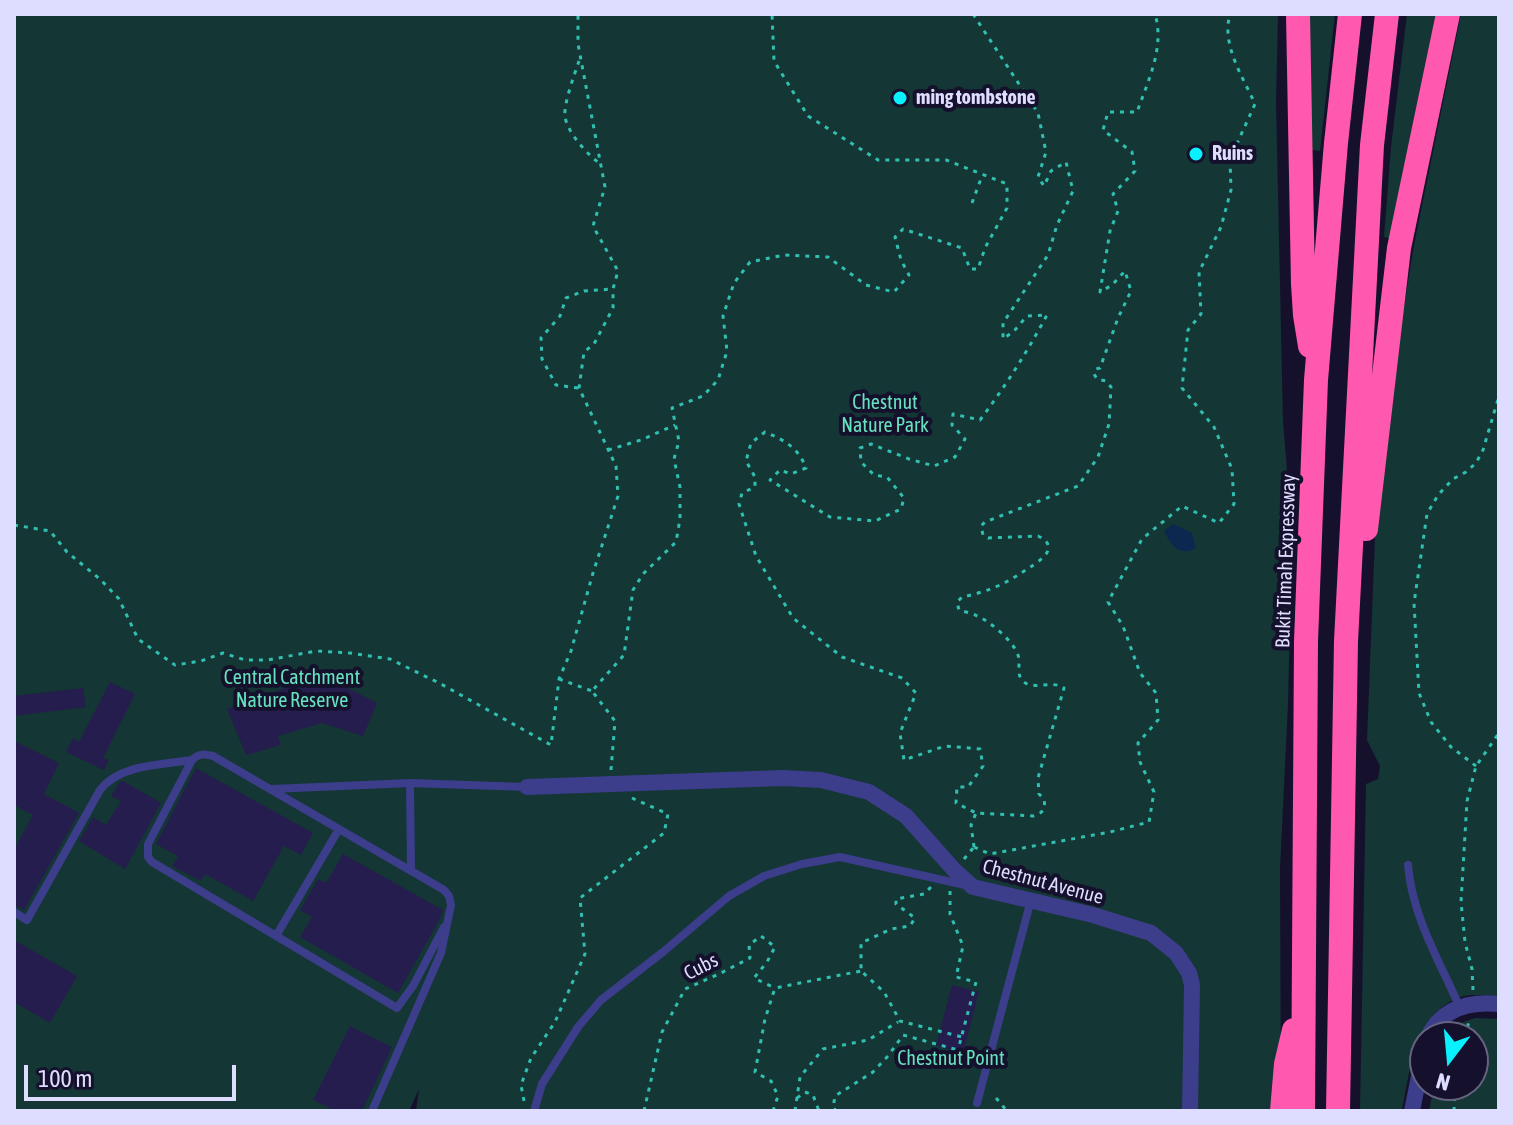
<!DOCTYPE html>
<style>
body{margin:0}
#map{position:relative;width:1513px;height:1125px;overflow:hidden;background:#15112c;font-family:"Asap Condensed",sans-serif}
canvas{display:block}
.frame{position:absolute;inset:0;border:16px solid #dfddff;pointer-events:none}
.north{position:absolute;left:1409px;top:1021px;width:80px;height:80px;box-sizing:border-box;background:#15112c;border:2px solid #666380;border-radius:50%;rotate:196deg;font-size:22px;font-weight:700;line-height:32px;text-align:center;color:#dfddff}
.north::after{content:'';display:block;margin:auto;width:28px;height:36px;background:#09f1ff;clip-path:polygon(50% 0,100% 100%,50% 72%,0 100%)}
.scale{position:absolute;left:24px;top:1065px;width:212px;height:36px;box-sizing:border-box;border:4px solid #dfddff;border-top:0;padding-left:10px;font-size:24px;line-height:28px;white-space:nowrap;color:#dfddff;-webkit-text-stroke:6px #15112c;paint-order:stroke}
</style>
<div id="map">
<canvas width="1513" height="1125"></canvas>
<div class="frame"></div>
<div class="north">N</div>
<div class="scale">100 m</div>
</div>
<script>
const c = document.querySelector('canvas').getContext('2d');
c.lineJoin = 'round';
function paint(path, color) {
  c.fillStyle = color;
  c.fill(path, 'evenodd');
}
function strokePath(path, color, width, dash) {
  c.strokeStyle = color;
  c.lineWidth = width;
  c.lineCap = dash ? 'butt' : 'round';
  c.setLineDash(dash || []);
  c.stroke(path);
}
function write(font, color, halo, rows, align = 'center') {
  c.font = font + ' "Asap Condensed",sans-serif';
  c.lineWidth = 8;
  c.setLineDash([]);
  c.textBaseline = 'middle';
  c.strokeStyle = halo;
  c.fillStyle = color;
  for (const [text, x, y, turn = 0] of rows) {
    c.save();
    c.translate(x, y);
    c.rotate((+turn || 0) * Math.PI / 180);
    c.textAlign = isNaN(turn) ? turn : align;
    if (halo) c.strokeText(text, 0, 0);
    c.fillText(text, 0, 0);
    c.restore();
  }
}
paint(new Path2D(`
 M14,14H1278L1276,103L1283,421L1292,532L1288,704L1280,869L1281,1111H416L419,1089L409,1111H14Z
 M1309,14H1335L1320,151L1310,150Z
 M1407,14H1439L1392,239L1384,237L1391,147Z
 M1461,14H1499V996C1487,996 1472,993 1461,997C1415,1012 1410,1071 1402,1111H1360L1366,784L1378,779L1380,766L1367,740L1375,537L1393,376L1414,245Z
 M1475,1018L1499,1019V1111H1429L1434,1085H1473V1037H1443V1034L1455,1025Z`), '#143634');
paint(new Path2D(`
 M1173,524L1192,533L1196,548C1180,557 1171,546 1164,531Z`), '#0d2850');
paint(new Path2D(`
 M322,675L377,703L363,736L322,723L278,736L281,745L246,755L227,709Z
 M110,682L135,694L103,758L109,760L104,770L66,752L73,738L79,742Z
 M83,688L86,707L14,716V696Z
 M14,741L59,763L44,794L79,813L24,910L14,905V850L33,815L14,805Z
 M196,768L313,833L301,855L284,846L253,901L205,874L201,881L172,866L178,856L156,844Z
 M123,781L161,803L125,869L79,841L93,817L106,825L121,801L111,796L119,783Z
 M343,854L443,910L441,917L398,993L300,937L312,917L300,910L318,879L326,883Z
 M14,940L77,976L50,1023L14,1002Z
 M952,985L979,992L963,1053L936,1046Z
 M350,1026L392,1047L362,1111H336L313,1100Z`), '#251d4d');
strokePath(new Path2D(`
 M973,14L1038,113L1046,152L1038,177L1044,186L1051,171L1066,162L1073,191L1057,225L1048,255L1003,323V339L1014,331L1027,316L1047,315C1027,352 1005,387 980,420L953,414L952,425L965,439L955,457L934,466L909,459L871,444L860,448L861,462L874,475L887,477L904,498L901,509L875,521L830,517L770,480L780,470L791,474L806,468C798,447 784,440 765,432L751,443L746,461L755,477V487L742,493L739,504L756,556L793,618L842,657L902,678L916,693L900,733L904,760L945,746L980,749L983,766L968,787H957L956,803L976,813L1033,816C1042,814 1046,809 1044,799L1039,794L1038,778L1064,688C1052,679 1031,692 1022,680C1016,673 1021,663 1018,655C1014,642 990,621 977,616C972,613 965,612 959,610L957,602L962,597C977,594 993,589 1006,582C1014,578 1021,573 1029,568C1041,560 1061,547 1038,536L988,538L983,535L981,526L985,522L1078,486L1098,457L1109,424L1111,387L1106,381L1097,379L1094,374L1096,369L1100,368L1118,318L1131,291L1125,271L1112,285L1100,292L1110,231L1118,211L1113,194L1135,171L1132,152L1103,130L1108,112H1137C1148,81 1165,47 1155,14
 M579,61C575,73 563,105 565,117C568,133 586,153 599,163
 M972,203L982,176
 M578,388L556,385L542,359L541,338L560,316L566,298L584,291L613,289
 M608,450L641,440L675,425
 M14,525L50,531L67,552L101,580L119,599L138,639L175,665L201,661L223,653L245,660H268L316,651L350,653L390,659L441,684L551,745L559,679L571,651L593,573L618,496L616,466L579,388L584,352L594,344L613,308V289L618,271L593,226L605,187L578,44V14
 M559,679L592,691
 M1476,766L1451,747L1431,722L1419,693L1414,603L1427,514L1438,495L1453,479L1466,472L1476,463L1483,450L1499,396
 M611,770L615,721L592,691L624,655L633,590L643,574L676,542L680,519V487L674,459L679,441L672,408L703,396L718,380L727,351L723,316L734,283L750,262L784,255L828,257L866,285L894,292L909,275L901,260L895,237L903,229L962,248L970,269H978L985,248L1007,208V184L946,160H878L808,116L774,61L772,14
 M974,847L990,854L1110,832L1149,822L1154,792L1140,762L1138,743L1158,720L1156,693L1140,673L1123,626L1108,602L1142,539L1182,506L1219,523L1234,504L1232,469L1214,427L1182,388L1188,330L1201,314L1199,272L1221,227L1231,190L1230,159L1255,104C1243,77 1221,45 1230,14
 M974,847L971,825L976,813
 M964,859L974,847
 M931,887L924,894L896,899V904L915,918L910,926L891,929L861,943V971L884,992L900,1021L962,1037
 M950,891V914L963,946L956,977L976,982L955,1061
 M1473,990L1472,969L1465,942L1461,902L1467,801L1476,766L1499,733
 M1465,1037L1469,1021
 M797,1098L805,1092L813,1095L819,1111
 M996,1098L1007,1111
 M524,1101L521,1085L531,1058L555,1022L585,954L580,898L664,833L668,814L632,798
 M644,1111L662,1032L685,989L719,974L750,958L749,945L761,936L775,947L767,962L754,978L775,988
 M773,1111L778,1096L771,1081L755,1072L765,1019L775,988L861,971
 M795,1111L800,1077L823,1049L868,1040L898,1022
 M837,1111L833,1108L835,1096L873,1072L888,1056L903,1035L958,1050
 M1454,1111L1455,1085`), '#30bfb1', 3, [4, 6]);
strokePath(new Path2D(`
 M192,760L148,844V857L152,862L397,1008L413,986L444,927
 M410,783L411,871
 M272,789L410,783L527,787
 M1408,865C1412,916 1440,962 1460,1008
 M14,912L27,920L100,790C120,764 161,765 192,760C199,753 204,754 213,756L444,890L449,896L451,905L441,953L372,1111
 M276,936L339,829
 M977,1103L1031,900
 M534,1111L542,1084L578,1027L601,1000L663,952L729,896L764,876L802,864L840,857L965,885`), '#3c3d8b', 8);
strokePath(new Path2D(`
 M527,787L783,778L821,780L869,792L906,816L955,871L973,887L1093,915L1151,933L1176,953L1189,973L1192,985L1190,1111
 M1428,1037C1442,1008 1469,1001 1499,1004
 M1412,1111L1425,1046`), '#3c3d8b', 16);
strokePath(new Path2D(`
 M1298,14L1303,284L1305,315L1310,346
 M1366,529L1399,248L1448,14
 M1282,1111L1286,1064L1294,1030
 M1303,1111L1306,641L1316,380L1336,143L1350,14
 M1338,1111L1346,641L1372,145L1387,14`), '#ff58af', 24);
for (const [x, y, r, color] of [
 [900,98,8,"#09f1ff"],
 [1196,154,8,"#09f1ff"]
]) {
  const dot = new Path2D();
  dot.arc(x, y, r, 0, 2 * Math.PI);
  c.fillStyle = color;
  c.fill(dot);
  strokePath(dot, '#15112c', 3);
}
write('bold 20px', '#dfddff', '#15112c', [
 ["ming tombstone",916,98],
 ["Ruins",1212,154]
], 'left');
write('20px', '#66e2be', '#15112c', [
 ["Chestnut",885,403],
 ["Nature Park",885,426],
 ["Central Catchment",292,678],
 ["Nature Reserve",292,701],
 ["Chestnut Point",951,1059]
]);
write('20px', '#dfddff', '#15112c', [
 ["Bukit Timah Expressway",1286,561,-88],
 ["Chestnut Avenue",1043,882,15],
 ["Cubs",701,967,-27]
]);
</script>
